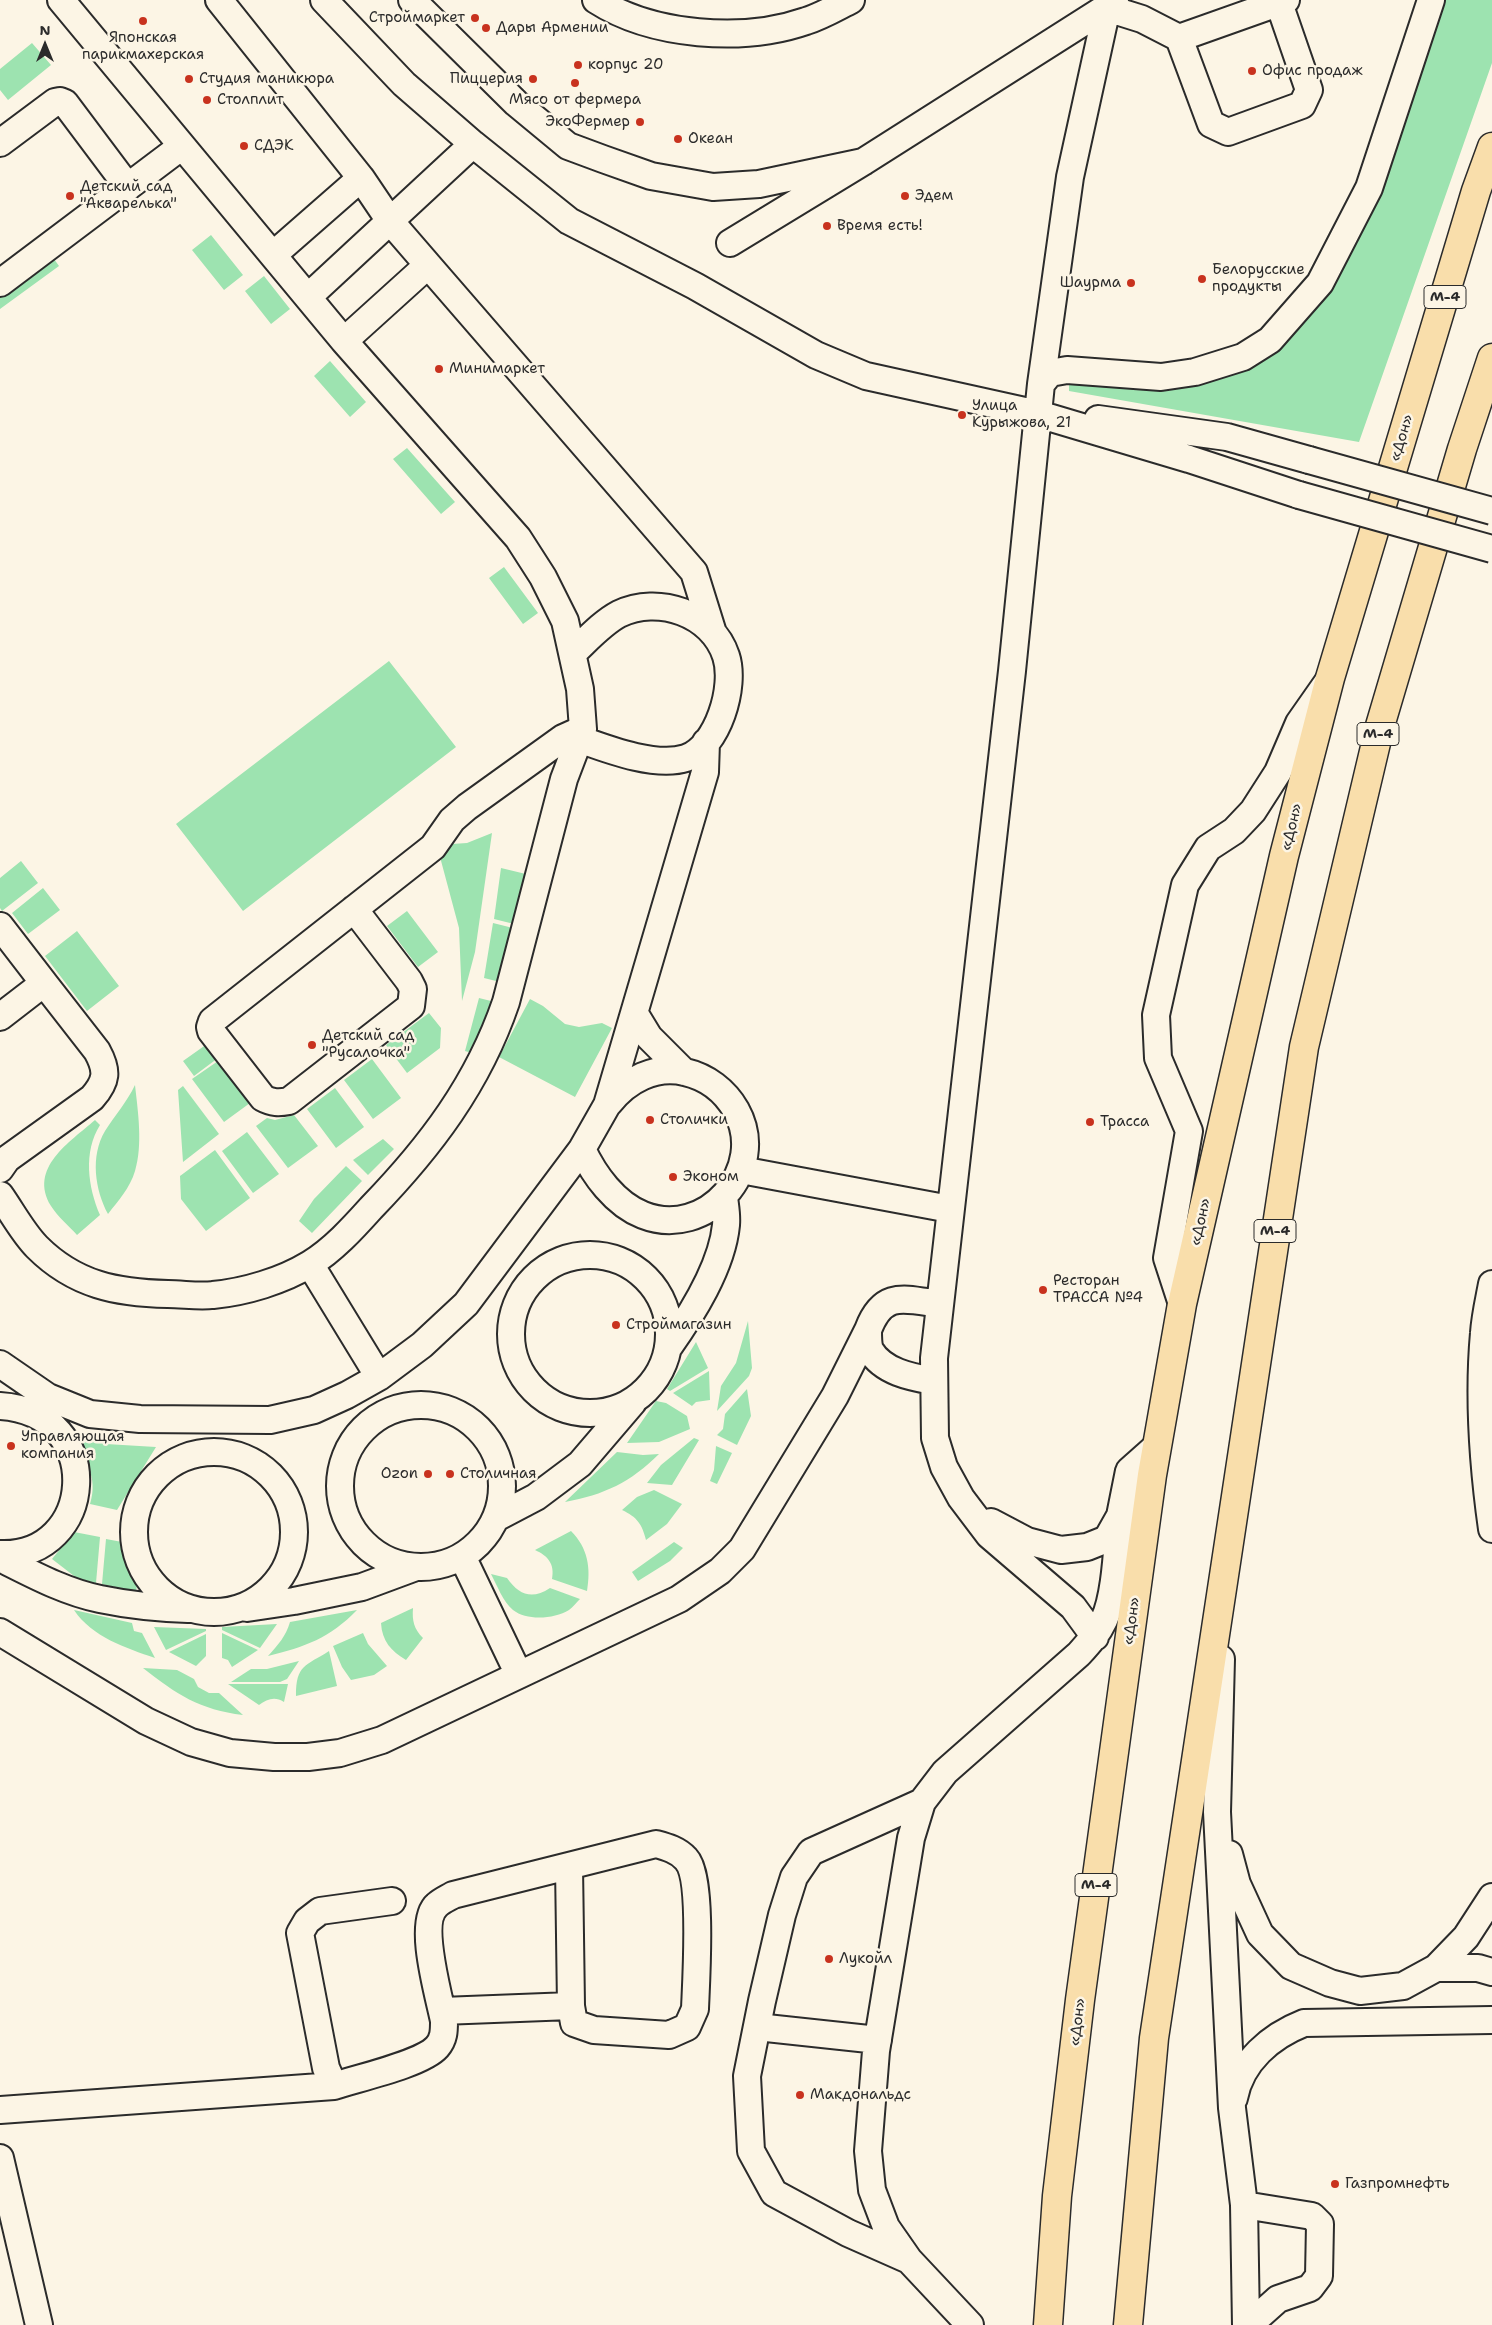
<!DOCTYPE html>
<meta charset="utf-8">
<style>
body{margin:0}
#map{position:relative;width:1492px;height:2325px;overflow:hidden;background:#fcf5e5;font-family:"Shantell Sans",sans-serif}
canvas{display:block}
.north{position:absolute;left:20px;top:20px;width:50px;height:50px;-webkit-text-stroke:4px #fcf5e5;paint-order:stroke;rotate:0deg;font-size:14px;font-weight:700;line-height:20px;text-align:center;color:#2b2b2b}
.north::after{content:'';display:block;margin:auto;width:18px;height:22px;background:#2b2b2b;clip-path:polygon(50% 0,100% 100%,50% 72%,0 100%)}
</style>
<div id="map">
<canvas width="1492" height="2325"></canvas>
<div class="north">N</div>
</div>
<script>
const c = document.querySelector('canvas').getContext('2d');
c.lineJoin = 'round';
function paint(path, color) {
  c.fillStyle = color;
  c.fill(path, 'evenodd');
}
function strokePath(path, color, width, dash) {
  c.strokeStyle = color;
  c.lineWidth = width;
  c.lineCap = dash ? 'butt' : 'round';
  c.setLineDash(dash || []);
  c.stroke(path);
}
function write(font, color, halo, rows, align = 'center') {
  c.font = font + ' "Shantell Sans",sans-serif';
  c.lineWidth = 5;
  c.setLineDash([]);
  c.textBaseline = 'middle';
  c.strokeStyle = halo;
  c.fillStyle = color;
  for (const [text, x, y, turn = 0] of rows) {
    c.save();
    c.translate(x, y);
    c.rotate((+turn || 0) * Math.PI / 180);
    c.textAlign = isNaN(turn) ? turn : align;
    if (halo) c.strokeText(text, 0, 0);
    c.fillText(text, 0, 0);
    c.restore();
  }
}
paint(new Path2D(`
 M1433,0H1492V63L1359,442L1069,391V379L1186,387L1271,343L1371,182Z
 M32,43L51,65L8,100L0,90V69Z
 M211,235L243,275L224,290L192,250Z
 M49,252L59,266L0,309V289Z
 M264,276L290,309L271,324L245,291Z
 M330,361L366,402L350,417L314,376Z
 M407,448L455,502L441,514L393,459Z
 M504,567L538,613L523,624L489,578Z
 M389,661L456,747L243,911L176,824Z
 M492,833L475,952L462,1001L459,928L440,857L452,844L467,843Z
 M21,861L38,883L2,911L0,908V878Z
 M501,868L530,875L518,925L494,919Z
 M43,888L60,910L28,934L12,913Z
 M407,911L438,952L418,967L387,926Z
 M493,923L517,929L500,982L484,978Z
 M77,931L119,986L87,1011L45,956Z
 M479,998L495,1002L475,1054L465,1051Z
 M530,999L543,1006L565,1024L579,1027L602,1023L612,1028L575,1097L499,1057Z
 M429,1013L441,1028L440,1048L407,1073L386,1045Z
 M207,1044L218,1058L194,1076L183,1061Z
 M372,1059L401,1098L373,1119L344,1080Z
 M218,1061L250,1103L224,1122L192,1079Z
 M135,1085C138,1112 143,1145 135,1171C130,1188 118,1201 108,1214C95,1190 90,1156 105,1131C115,1115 127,1102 135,1085Z
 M183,1086L219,1134L183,1162L178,1090Z
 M335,1088L364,1127L336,1148L307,1109Z
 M294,1115L318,1146L288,1168L256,1126L267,1118L275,1120Z
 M95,1120L100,1125C83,1152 88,1187 100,1215L77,1235C69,1226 58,1217 51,1206C28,1168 70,1142 95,1120Z
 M247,1132L279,1174L253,1193L222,1151Z
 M383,1139L394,1149L368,1175L353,1160Z
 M215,1150L250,1198L206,1231L181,1199L180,1176Z
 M346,1166L362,1181L312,1233L299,1221L314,1199Z
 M748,1321L752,1368L749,1376L717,1411L721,1386L736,1363Z
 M696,1342L708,1368L670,1391L667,1389Z
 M709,1371L710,1400L696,1402L692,1406L673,1393Z
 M747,1389L751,1416L737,1445L717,1435L723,1429L725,1414Z
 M656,1401L666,1403L687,1416L690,1429L659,1442L627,1443Z
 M71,1435L106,1444L156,1447L117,1510L90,1504C99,1476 84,1458 71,1435Z
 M694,1438L699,1440L672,1485L647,1483L661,1465Z
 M716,1446L732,1453L717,1484L710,1481L714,1470Z
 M617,1452L643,1455L659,1454C631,1482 604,1495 565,1502Z
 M654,1490L682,1504L667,1524L646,1540C642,1524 637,1517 622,1510L637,1497Z
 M571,1531C588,1548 591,1568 587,1591L552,1579C555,1564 548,1556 535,1550Z
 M74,1532L100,1537L96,1583L78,1579L52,1559Z
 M106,1539L122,1542C122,1559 129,1571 137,1584L136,1592L102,1584Z
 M674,1542L683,1548L670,1561L638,1581L632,1572Z
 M491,1574L507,1578C519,1595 532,1600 550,1588L580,1599C577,1602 573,1607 569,1610C554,1619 527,1621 513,1610C503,1602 497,1585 491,1574Z
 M413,1608C412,1621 414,1629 423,1638L406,1660C391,1651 382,1641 381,1623Z
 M74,1610L132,1623L134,1631L142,1633L155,1658C126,1648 92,1637 74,1610Z
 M357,1610C330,1638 305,1647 268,1656C278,1645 286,1636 290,1622Z
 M277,1624L260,1648L222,1630V1627Z
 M154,1627L206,1629V1631L166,1650Z
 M222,1633L258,1650L232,1667L228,1660L222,1658Z
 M363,1633L368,1644L387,1666L374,1675L351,1680L342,1667L333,1646Z
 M206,1634V1656L196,1666L169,1652Z
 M329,1651L337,1686L296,1696C296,1664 306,1666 329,1651Z
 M299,1661L287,1679L280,1682H231L251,1669H267Z
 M143,1668L177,1670L194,1679L198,1687L209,1693H219L243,1715C200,1710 176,1694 143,1668Z
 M228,1684H288L284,1702C275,1696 267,1699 259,1705Z`), '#9de3b0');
const minor = new Path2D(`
 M61,0L344,341L428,265L694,572L713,633
 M219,0L361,178L390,221L428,265
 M324,0L404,84L473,144L569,221L695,286L816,355L866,376L1038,414L1189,459L1299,495
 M412,0L516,103L568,146L603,159L651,176L713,187L759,184L863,162
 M596,0C652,36 743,43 806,21C822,16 837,7 851,0
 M1179,38L1286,0
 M0,143L55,102L60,101L65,103L128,187
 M730,243L863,162L1115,2
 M273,255L361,178
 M0,283L182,146
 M308,297L473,144
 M344,341L518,538L543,577L565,621L580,689L583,729L563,738L467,807L452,820L433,847L212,1021L210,1027L211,1031L263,1098C272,1103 279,1103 289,1101L411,1006L413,989L409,981L354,909
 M1041,384L1070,177L1107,8L1142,19L1179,38L1211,124L1228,132L1302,105L1309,90L1279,3
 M1098,419L1227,437L1309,460
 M573,653C587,640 602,623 619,614C658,595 712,613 726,656C736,686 718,747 686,758C656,768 607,749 579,739
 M0,926L44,983
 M635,1014L649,1037L684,1072
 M0,1017L44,983L97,1051C108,1071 107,1081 92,1098L7,1159L0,1169
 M582,1149C594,1175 615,1204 643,1215C706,1240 769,1169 736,1110C725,1091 707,1077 685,1072C655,1065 627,1080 609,1103
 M741,1170L950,1209
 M0,1195C12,1212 23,1233 37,1247C75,1285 117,1293 168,1294C183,1294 199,1297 213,1295C245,1292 282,1281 310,1264C333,1250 353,1228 371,1208C430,1147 478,1084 506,1002L564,779L583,729
 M511 1334a79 79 0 1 1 158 0a79 79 0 1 1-158 0Z
 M310,1264L379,1377
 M1492,1284C1489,1300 1485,1317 1484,1333C1478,1399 1483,1465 1492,1529
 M1182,1304L1167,1258L1189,1131L1158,1058L1156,1015L1185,885L1208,848L1234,831L1253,811L1278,772L1299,723L1327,683
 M868,1330C883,1290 904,1299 940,1304
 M668,1348C692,1314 722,1267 726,1225C727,1215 725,1206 724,1197
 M0,1364L48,1397L90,1414L140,1419L270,1420L314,1410L347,1395L379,1377L422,1345L466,1304L582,1149L607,1105L705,772L706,742
 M340 1486a81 81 0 1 1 162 0a81 81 0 1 1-162 0Z
 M0,1406C108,1413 95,1558 0,1554
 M134 1532a80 80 0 1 1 160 0a80 80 0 1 1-160 0Z
 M496,1518L536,1497L580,1464L633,1402
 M991,1522L1027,1541L1061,1550L1087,1547L1107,1539L1120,1516L1129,1471L1156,1447
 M462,1556L519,1675
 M0,1558C32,1574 65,1592 100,1599C129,1605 158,1608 188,1609
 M247,1608L294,1601L362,1587L416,1567
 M0,1632L146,1721L191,1742L230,1753L274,1757H308L340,1753L382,1740L679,1599L720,1571L742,1549L835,1396L868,1330C868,1336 868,1345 870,1350C883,1372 911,1377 933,1381
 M1095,1637L1073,1607L989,1535L961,1498L944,1467L935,1438L934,1358L1012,671L1041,384L1050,373L1067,370L1161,377L1195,372L1243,357L1270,340L1320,283L1369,188L1431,0
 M1221,1659L1217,1812L1232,2108L1244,2205L1246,2325
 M1229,1854L1237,1884L1260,1934L1291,1966L1330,1983L1360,1991L1403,1986L1436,1968L1466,1937L1492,1897
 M392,1901L320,1911L307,1921L300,1933L326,2068L334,2086C358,2078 422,2064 437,2047C444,2039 444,2031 444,2021C439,1996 417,1922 437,1905C441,1901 448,1898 453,1895L656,1844C667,1847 678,1850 686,1859C703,1877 696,1982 695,2009L687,2027L669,2035L594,2030L574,2023L571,2006L569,1866
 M1436,1968H1478L1492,1972
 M442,2011L571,2006
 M757,2027L878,2040
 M1234,2098C1241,2061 1271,2036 1304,2023L1492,2020
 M0,2110L334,2086
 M0,2158L39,2325
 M1244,2205L1312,2216L1320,2224L1319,2276L1310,2288L1278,2299L1249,2325
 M909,2260L848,2233L774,2193L751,2151L747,2076L762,2001L782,1915L794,1877L811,1852L922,1802
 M970,2325L909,2260L886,2227L872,2190L868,2151L876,2051L911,1838L922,1802L945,1772L1079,1654C1089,1643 1098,1633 1104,1620C1116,1595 1117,1545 1120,1516`);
const highway = new Path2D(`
 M1048,2325L1057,2196L1080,2000L1152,1475L1182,1304L1284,856L1330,678L1476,191L1492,147
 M1128,2325L1154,2038L1304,1047L1380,726L1462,449L1492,358`);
strokePath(minor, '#2b2b2b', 30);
strokePath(highway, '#2b2b2b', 31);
strokePath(minor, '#fcf5e5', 26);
strokePath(highway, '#f9deab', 28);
const minorBridge = new Path2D(`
 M1309,460L1492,511
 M1299,495L1492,549`);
strokePath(minorBridge, '#2b2b2b', 30, []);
strokePath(minorBridge, '#fcf5e5', 26);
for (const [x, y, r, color] of [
 [475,18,5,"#c8321e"],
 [143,21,5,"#c8321e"],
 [486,28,5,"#c8321e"],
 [578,65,5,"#c8321e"],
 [1252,71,5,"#c8321e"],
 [189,79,5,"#c8321e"],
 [533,79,5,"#c8321e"],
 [575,83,5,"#c8321e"],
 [207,100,5,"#c8321e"],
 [640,122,5,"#c8321e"],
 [678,139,5,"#c8321e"],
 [244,146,5,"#c8321e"],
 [70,196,5,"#c8321e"],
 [905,196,5,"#c8321e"],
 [827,226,5,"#c8321e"],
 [1202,279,5,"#c8321e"],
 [1131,283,5,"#c8321e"],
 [439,369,5,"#c8321e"],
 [962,415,5,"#c8321e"],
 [312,1045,5,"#c8321e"],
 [650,1120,5,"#c8321e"],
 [1090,1122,5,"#c8321e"],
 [673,1177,5,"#c8321e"],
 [1043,1290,5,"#c8321e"],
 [616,1325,5,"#c8321e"],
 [11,1446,5,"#c8321e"],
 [428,1474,5,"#c8321e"],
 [450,1474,5,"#c8321e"],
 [829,1959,5,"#c8321e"],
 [800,2095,5,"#c8321e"],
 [1335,2184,5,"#c8321e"]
]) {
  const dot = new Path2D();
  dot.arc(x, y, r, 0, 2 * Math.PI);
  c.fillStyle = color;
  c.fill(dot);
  strokePath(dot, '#fcf5e5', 2);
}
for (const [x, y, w] of [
 [1445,297,42],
 [1378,734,42],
 [1275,1231,42],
 [1096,1885,42]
]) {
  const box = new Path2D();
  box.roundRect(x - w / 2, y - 11.5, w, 23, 4);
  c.fillStyle = '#fcf5e5';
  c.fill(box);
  strokePath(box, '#2b2b2b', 1);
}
write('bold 14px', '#2b2b2b', null, [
 ["М-4",1445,297],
 ["М-4",1378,734],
 ["М-4",1275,1231],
 ["М-4",1096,1885]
]);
write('15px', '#2b2b2b', '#fcf5e5', [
 ["Строймаркет",465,18,"right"],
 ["Дары Армении",496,28],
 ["Японская",143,38,"center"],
 ["парикмахерская",143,55,"center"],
 ["корпус 20",588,65],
 ["Офис продаж",1262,71],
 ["Студия маникюра",199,79],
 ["Пиццерия",523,79,"right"],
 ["Столплит",217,100],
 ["Мясо от фермера",575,100,"center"],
 ["ЭкоФермер",630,122,"right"],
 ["Океан",688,139],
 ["СДЭК",254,146],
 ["Детский сад",80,187],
 ["\"Акварелька\"",80,204],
 ["Эдем",915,196],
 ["Время есть!",837,226],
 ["Белорусские",1212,270],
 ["продукты",1212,287],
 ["Шаурма",1121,283,"right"],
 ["Минимаркет",449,369],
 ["Улица",972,406],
 ["Курыжова, 21",972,423],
 ["Детский сад",322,1036],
 ["\"Русалочка\"",322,1053],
 ["Столички",660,1120],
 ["Трасса",1100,1122],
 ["Эконом",683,1177],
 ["Ресторан",1053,1281],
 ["ТРАССА №4",1053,1298],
 ["Строймагазин",626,1325],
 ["Управляющая",21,1437],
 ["компания",21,1454],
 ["Ozon",418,1474,"right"],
 ["Столичная",460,1474],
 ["Лукойл",839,1959],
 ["Макдональдс",810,2095],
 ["Газпромнефть",1345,2184]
], 'left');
write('15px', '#2b2b2b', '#fcf5e5', [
 ["«Дон»",1402,438,-73],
 ["«Дон»",1292,827,-76],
 ["«Дон»",1201,1222,-77],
 ["«Дон»",1132,1621,-82],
 ["«Дон»",1078,2022,-83]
]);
</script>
